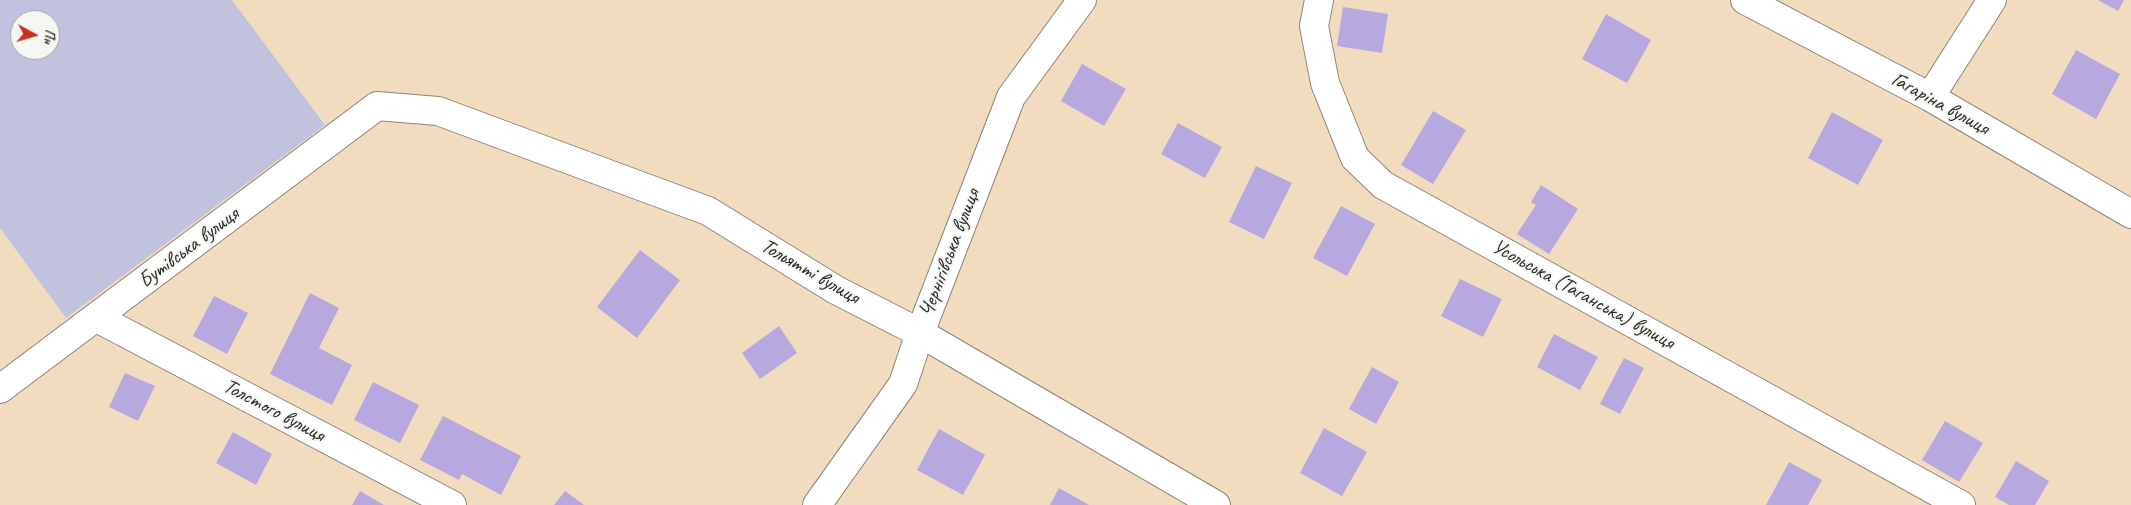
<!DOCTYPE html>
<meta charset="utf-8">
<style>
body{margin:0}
#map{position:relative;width:2131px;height:505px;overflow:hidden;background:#f2dcbf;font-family:Caveat,sans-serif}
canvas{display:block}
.north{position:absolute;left:10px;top:10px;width:50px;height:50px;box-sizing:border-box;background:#f6f6f2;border:1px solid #a5a5a2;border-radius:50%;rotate:96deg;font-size:14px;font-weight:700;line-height:20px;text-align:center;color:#2b2b2b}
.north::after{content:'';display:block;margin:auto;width:18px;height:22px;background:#c8321e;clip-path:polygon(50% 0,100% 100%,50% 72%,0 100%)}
</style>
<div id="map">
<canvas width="2131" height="505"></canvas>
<div class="north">Пн</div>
</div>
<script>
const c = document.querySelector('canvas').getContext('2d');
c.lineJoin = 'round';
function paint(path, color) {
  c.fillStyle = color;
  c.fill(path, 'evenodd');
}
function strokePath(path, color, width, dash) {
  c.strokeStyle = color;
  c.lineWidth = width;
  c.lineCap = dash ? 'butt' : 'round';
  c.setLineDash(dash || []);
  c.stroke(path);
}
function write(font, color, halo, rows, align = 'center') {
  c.font = font + ' Caveat,sans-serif';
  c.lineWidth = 4;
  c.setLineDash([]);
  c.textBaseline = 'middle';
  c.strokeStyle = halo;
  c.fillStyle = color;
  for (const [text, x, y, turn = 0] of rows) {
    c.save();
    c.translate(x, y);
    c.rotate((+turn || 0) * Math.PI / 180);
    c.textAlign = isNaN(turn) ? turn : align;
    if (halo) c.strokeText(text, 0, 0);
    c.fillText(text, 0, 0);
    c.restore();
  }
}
paint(new Path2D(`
 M0,0H232L325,125L66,318L0,228ZM20,20H50V50H20Z`), '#c1c2dd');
paint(new Path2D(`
 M2098,0H2124L2118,11Z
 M1343,7L1388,14L1382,53L1337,46Z
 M1606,14L1651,40L1627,83L1582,59Z
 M2076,50L2120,74L2096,119L2052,94Z
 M1082,64L1126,89L1104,126L1061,101Z
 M1433,111L1466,130L1433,184L1401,165Z
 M1832,112L1883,140L1858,185L1808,158Z
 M1178,123L1222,147L1205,178L1161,154Z
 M1256,166L1292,183L1264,239L1229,222Z
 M1541,185L1578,209L1549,254L1517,234L1536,205L1531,202Z
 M1341,206L1375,224L1347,276L1313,258Z
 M640,250L680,280L637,338L597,307Z
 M1460,279L1502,299L1483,337L1441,316Z
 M310,293L339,308L319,348L352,365L332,405L270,374Z
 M214,296L248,313L227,354L193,336Z
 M779,326L797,353L760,379L742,353Z
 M1554,334L1598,357L1580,390L1537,367Z
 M1624,358L1644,368L1620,414L1600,404Z
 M1372,367L1399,382L1376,424L1349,409Z
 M125,373L155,386L138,421L109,407Z
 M373,382L419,405L400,443L354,420Z
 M443,416L521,456L501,495L462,474L459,480L420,460Z
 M1945,421L1983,443L1959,482L1922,460Z
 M1324,428L1367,452L1342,496L1300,473Z
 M939,429L985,455L963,495L917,470Z
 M233,432L272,454L256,485L216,463Z
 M2016,461L2049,481L2035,505H2009L1995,497Z
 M1789,462L1822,480L1808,505H1766Z
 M1059,488L1089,505H1050Z
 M360,491L384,505H352Z
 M565,491L584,505H554Z`), '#b7a8e0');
const minor = new Path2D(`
 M1319,0L1314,26L1325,83L1355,158L1383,185L1961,505
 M1745,0L1930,97L2131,214
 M1930,97L1992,0
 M97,318L452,505
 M0,389L377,106L438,111L708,211L836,290L920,333L1216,505
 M817,505L903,384L920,333L1011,97L1082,0`);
strokePath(minor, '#8e8475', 30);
strokePath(minor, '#fff', 28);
write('21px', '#2b2b2b', '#f6f6f2', [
 ["Гагаріна вулиця",1940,104,29],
 ["Бутівська вулиця",189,248,-37],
 ["Чернігівська вулиця",950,253,-69],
 ["Тольятті вулиця",810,272,30],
 ["Усольська (Таганська) вулиця",1583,295,29],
 ["Толстого вулиця",274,411,28]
]);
</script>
